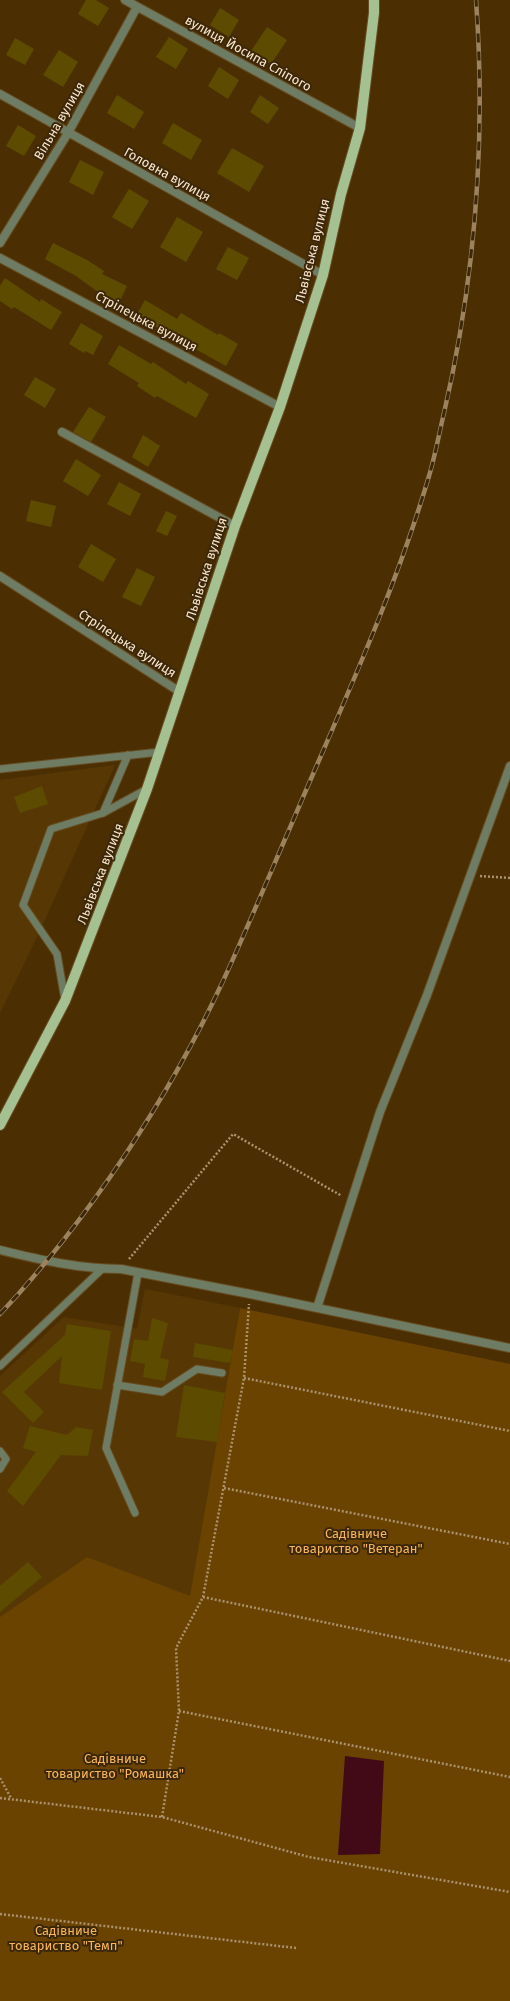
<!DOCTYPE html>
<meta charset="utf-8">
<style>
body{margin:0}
canvas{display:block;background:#4b2f02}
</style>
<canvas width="510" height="2001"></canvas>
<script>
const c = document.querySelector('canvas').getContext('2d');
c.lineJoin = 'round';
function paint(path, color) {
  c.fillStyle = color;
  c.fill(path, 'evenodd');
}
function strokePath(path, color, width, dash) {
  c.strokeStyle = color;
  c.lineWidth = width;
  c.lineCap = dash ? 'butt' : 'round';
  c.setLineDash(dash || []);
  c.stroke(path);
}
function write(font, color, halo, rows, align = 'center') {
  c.font = font + ' "Fira Sans",sans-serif';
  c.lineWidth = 4;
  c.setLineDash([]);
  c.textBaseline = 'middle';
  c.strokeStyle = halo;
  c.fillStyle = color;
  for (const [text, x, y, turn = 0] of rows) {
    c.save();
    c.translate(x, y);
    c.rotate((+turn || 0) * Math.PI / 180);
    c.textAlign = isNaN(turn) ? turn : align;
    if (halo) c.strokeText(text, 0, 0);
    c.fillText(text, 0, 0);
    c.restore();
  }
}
paint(new Path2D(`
 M115,765L36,939L0,1013V780Z
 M145,1289L240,1308L190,1597L87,1557L0,1617V1376L64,1317L137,1329Z`), '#573804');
paint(new Path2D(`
 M240,1308L510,1364V2001H0V1617L87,1557L190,1596Z`), '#6a4300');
paint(new Path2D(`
 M345,1756L384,1761L380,1854L338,1855Z`), '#410a16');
paint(new Path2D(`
 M86,0H96L109,8L98,26L78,14Z
 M220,8L239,20L229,37L210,25Z
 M267,27L287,40L271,64L251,51Z
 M169,37L188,49L176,69L156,57Z
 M15,38L34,49L25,65L6,55Z
 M59,50L78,62L63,87L43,75Z
 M219,67L239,80L228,99L208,86Z
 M117,95L144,112L134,129L107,113Z
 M260,95L279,108L268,124L250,112Z
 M173,123L202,140L191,160L162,143Z
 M18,125L36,136L24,156L6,146Z
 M232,148L264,166L249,192L217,173Z
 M80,160L104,172L93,195L69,182Z
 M129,189L149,201L132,229L112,217Z
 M177,217L203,232L186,262L160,247Z
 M53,243L87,260L104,271L102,274L127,286L118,305L97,295L98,292L76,276L45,259Z
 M228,247L249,258L237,280L216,269Z
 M5,278L40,302L41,299L62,312L51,330L14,307L12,309L0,301V286Z
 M145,300L177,319L181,313L218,335L219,333L238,344L226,366L136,316Z
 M81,323L103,336L93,355L85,351L84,353L69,344Z
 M119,345L151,364L153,362L186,384L188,381L209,394L196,418L157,396L155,398L137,386L139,383L108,364Z
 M35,377L56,389L45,408L24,395Z
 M89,407L106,417L91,442L73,432Z
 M143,435L160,446L148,467L132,457Z
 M76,459L101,475L88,496L63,481Z
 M119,482L141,494L130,516L107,504Z
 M31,500L56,506L51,527L26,521Z
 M166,511L177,516L167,536L156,531Z
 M91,544L116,559L103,582L78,567Z
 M137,568L155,577L141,606L122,597Z
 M42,786L48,804L20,813L14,797Z
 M152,1318L168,1323L160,1358L169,1360L165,1381L143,1377L145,1364L130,1361L134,1339L148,1341Z
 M67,1324L111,1331L102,1390L59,1383L62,1356L24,1392L44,1412L33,1423L2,1392L65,1335Z
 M195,1343L233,1350L230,1363L193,1357Z
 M184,1385L225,1393L217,1442L176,1437Z
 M30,1426L67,1435L76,1427L93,1430L88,1456L61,1455L23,1506L7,1491L36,1452L23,1448Z
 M28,1562L42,1577L0,1612V1586Z`), '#5d4b00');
const service = new Path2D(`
 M0,769L160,752
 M103,813L128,755
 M65,1000L57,954L23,905L51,829L103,813L147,789
 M0,1366L102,1269
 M117,1385L162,1392L197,1369L222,1373
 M0,1451L6,1459L0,1469
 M135,1513L106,1448L138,1273`);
const minor = new Path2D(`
 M125,0L360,128
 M0,94L323,275
 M0,243L68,133L137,7
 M0,258L280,407
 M62,432L235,526
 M0,576L180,692
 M0,1250C40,1260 80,1269 121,1269L250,1294L510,1348
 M317,1308L380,1112L427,995L510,766`);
const primary = new Path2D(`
 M0,1125L65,1001L147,789L235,526L280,407L323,275L341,194L360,128L374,13V0`);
strokePath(service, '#674c22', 9);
strokePath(minor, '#674c22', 10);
strokePath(primary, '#674c22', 12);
strokePath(new Path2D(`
 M480,876L510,878
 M129,1259L233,1134L342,1196
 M244,1378L510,1431
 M224,1488L510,1544
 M203,1597L510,1661
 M179,1711L510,1777
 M0,1778L11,1798
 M0,1798L162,1817L309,1857L510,1892
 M162,1817L179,1711L176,1648L203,1597L244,1378L249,1304
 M0,1914L296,1948`), '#aa926e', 2.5, [2, 2]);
strokePath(service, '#6e7c64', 7);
strokePath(minor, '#6e7c64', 8);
strokePath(primary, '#a5c191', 10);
const rail = new Path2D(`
 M0,1314C88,1220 169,1098 223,981C247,929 269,876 292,823C340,710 394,595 429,476C435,456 439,434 444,413C475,279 486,138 476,0`);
strokePath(rail, '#9c835e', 4.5);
strokePath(rail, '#3b270a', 3, [9]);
write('13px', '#fbe5ca', '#3b270a', [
 ["вулиця Йосипа Сліпого",248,54,29],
 ["Вільна вулиця",60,121,-60],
 ["Головна вулиця",167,175,29],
 ["Львівська вулиця",313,251,-76],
 ["Стрілецька вулиця",146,322,28],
 ["Львівська вулиця",207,569,-72],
 ["Стрілецька вулиця",127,644,33],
 ["Львівська вулиця",101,874,-69]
]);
write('13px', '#f9b558', '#3b270a', [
 ["Садівниче",356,1534],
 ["товариство \"Ветеран\"",356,1549],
 ["Садівниче",115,1759],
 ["товариство \"Ромашка\"",115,1774],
 ["Садівниче",66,1931],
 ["товариство \"Темп\"",66,1946]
]);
</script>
